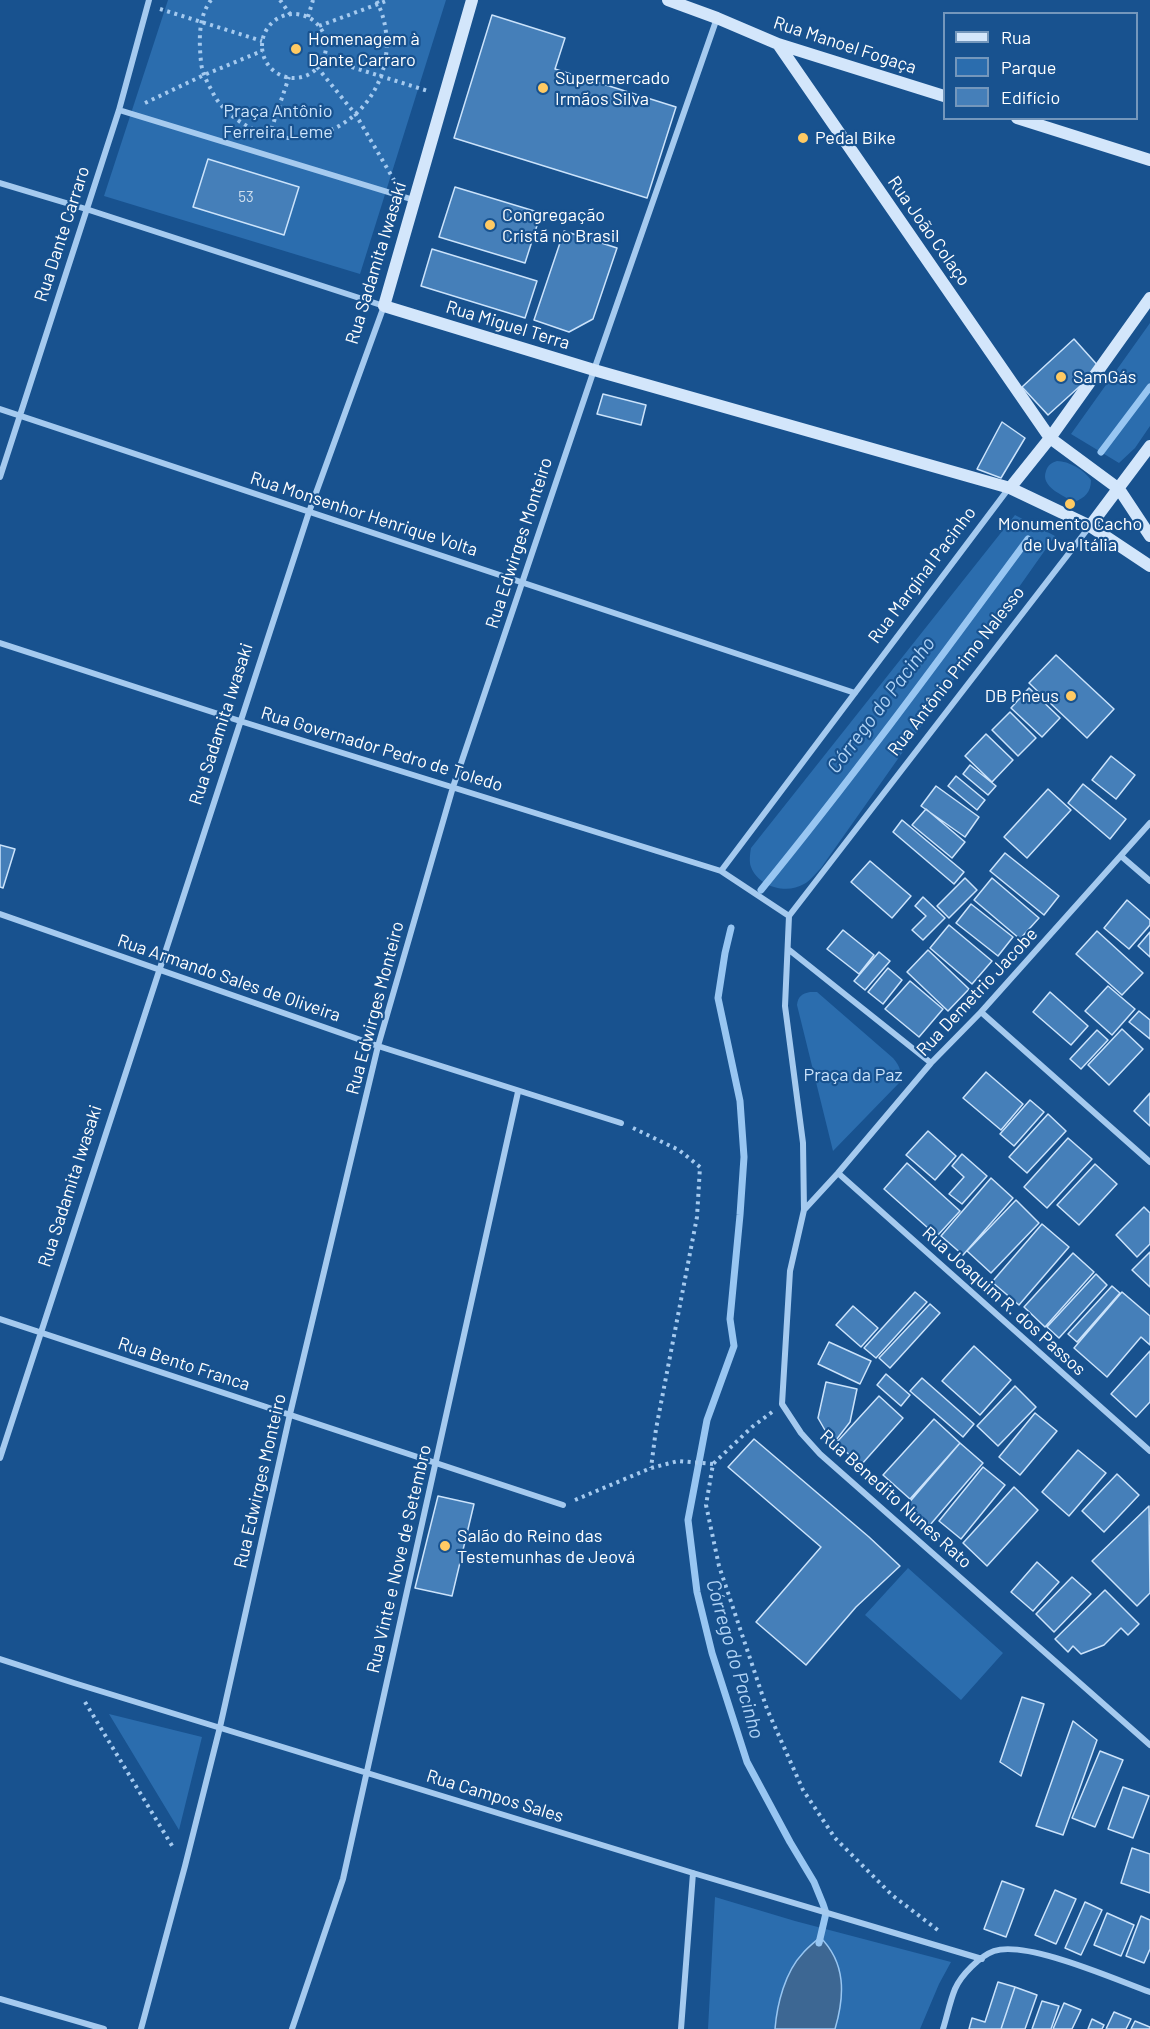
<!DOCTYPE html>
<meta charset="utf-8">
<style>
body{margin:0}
#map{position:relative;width:1150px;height:2029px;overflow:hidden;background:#18528f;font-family:Barlow,sans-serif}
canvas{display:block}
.legend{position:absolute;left:943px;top:12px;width:195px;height:108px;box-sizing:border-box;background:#18528f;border:2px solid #7497bc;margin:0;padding:8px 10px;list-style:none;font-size:18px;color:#fff}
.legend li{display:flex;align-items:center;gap:12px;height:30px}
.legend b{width:30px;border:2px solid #7497bc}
</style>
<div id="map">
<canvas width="1150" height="2029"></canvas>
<ul class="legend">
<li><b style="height:8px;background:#d3e6fb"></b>Rua</li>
<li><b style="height:16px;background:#2b6dae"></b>Parque</li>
<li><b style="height:16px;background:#457fb9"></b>Edifício</li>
</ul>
</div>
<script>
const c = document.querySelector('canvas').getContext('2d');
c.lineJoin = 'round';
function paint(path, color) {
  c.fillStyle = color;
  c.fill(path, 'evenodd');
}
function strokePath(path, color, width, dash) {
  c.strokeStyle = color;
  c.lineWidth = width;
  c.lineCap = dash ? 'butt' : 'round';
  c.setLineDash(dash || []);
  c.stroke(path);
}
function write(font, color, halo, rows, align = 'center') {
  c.font = font + ' Barlow,sans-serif';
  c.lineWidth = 4.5;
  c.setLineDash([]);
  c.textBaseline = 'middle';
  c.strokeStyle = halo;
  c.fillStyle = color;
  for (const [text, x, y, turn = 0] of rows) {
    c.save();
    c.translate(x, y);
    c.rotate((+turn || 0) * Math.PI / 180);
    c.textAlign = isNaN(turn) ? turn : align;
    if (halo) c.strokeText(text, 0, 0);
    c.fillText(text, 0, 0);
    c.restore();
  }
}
paint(new Path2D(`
 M168,0H446L360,274L104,196Z
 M1150,323V426L1135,448L1119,463L1071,434Z
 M1057,461C1069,461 1084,470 1091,480C1091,492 1085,498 1074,502C1063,495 1040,487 1046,471C1048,465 1051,463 1057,461Z
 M1015,515L1055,536L821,868C816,873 810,881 804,884C786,895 758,886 751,867C749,862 750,854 751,848Z
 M810,992H817L893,1058C900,1066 903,1074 899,1083L833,1151L797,1005C798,996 802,994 810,992Z
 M908,1568L1003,1653L961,1700L865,1615Z
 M109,1714L202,1737L179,1830Z
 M715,1897L795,1921L951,1962L939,1984L920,2029H708Z`), '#2b6dae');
const water = new Path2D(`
 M820,1937C846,1963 845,1995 835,2029H775C777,2004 785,1972 803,1953C808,1947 815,1942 820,1937Z`);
paint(water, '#3d6793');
strokePath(water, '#98c6f2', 1.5);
strokePath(new Path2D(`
 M1101,452L1150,387
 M761,890C854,776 941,657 1028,539
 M731,928L725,953L718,998L740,1101L744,1157L740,1215L730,1319L734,1346L707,1420L688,1520L697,1592L712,1653L747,1762L790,1842L814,1882L823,1904L826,1913L819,1943`), '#98c6f2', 7);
const building = new Path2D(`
 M492,15L565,38L555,69L676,107L647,198L454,138Z
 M208,159L299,187L284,235L193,207Z
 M455,187L541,213L525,263L439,237Z
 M564,231L617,248L593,319L569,332L534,320Z
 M432,249L537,281L525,318L421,286Z
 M1074,339L1100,368L1048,415L1022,387Z
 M603,394L646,405L641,425L597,414Z
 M1002,422L1025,438L1001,478L977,469Z
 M1056,655L1114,709L1087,738L1029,683Z
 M1029,688L1060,718L1042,737L1011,708Z
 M1010,712L1036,738L1018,756L992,730Z
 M986,734L1013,760L992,782L965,756Z
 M1111,756L1135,775L1116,799L1092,780Z
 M970,765L996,786L988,795L963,774Z
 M956,776L985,800L977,810L948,786Z
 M1083,784L1126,819L1110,839L1068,803Z
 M936,786L979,817L965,837L921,806Z
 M1048,789L1071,810L1027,858L1004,837Z
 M926,809L965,842L952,858L912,825Z
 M902,820L964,872L954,884L893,832Z
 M0,845L15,849L3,888L0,887Z
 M1005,853L1059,896L1044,915L990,871Z
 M870,861L911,896L892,918L851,882Z
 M965,878L977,890L949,918L937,906Z
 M992,878L1039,918L1020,939L974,900Z
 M923,897L945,918L923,940L912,930L926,916L915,906Z
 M1127,900L1150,920V925L1129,949L1104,928Z
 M971,904L1013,937L998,956L956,923Z
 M949,925L992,961L972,984L930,948Z
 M843,930L874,955L859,974L827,949Z
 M1097,931L1143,973L1122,995L1076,954Z
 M1150,932V957L1138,946Z
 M928,950L969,989L948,1011L907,972Z
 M879,952L890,961L865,990L854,981Z
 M888,968L902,980L883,1004L868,992Z
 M910,981L943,1009L919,1037L885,1009Z
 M1108,986L1135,1009L1112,1035L1085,1011Z
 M1050,992L1088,1026L1071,1045L1033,1012Z
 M1139,1011L1150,1020V1039L1129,1022Z
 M1122,1029L1143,1049L1109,1085L1088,1065Z
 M1097,1030L1108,1040L1081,1069L1070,1059Z
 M986,1072L1023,1104L1001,1130L963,1098Z
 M1150,1093V1126L1134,1111Z
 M1030,1100L1044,1112L1014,1146L1000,1134Z
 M1048,1114L1066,1131L1027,1173L1009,1157Z
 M928,1131L956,1156L935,1180L906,1155Z
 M1068,1138L1092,1159L1047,1208L1024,1187Z
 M962,1154L987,1176L962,1204L949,1194L964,1177L952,1166Z
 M907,1163L960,1211L937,1236L884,1189Z
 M1095,1164L1117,1184L1079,1225L1057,1205Z
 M991,1178L1013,1198L963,1255L941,1236Z
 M1016,1200L1039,1223L991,1273L967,1251Z
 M1144,1207L1150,1213V1244L1137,1257L1116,1235Z
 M1042,1224L1069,1247L1019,1305L992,1282Z
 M1150,1252V1287L1132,1270Z
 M1073,1253L1094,1272L1045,1327L1024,1307Z
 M1096,1274L1107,1285L1059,1338L1047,1327Z
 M1112,1286L1120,1293L1077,1342L1068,1334Z
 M915,1292L927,1302L876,1358L864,1348Z
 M1122,1292L1150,1316V1345L1141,1337L1107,1377L1074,1348Z
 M930,1304L940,1313L890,1368L879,1358Z
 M853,1306L878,1328L861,1347L836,1325Z
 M829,1342L871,1361L860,1384L818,1364Z
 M974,1346L1011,1380L980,1415L942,1381Z
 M1150,1351V1402L1136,1417L1111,1394Z
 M886,1374L910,1395L901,1406L877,1385Z
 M922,1378L974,1424L963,1437L910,1391Z
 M826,1382L857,1389L850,1422L833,1444L818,1418Z
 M1015,1386L1036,1407L998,1446L977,1426Z
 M879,1396L903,1418L861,1465L836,1443Z
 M1035,1413L1057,1431L1020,1475L999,1457Z
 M934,1419L960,1443L910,1499L883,1475Z
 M754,1439L869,1537L900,1566L856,1607L806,1665L756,1622L821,1547L728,1467Z
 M960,1443L983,1463L930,1525L907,1505Z
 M1078,1450L1106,1473L1069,1516L1042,1492Z
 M983,1467L1005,1485L961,1539L939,1521Z
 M1117,1474L1139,1495L1104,1532L1082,1511Z
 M1014,1487L1038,1510L987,1566L963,1543Z
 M438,1496L474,1504L452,1596L415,1588Z
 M1149,1506L1150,1593L1137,1606L1092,1561Z
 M1037,1562L1059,1582L1033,1611L1011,1592Z
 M1072,1577L1091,1594L1054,1632L1036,1614Z
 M1105,1590L1139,1624L1128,1635L1121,1628L1104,1645L1081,1654L1073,1646L1068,1652L1055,1639Z
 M1022,1697L1044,1704L1021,1776L1000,1762Z
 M1073,1721L1097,1740L1063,1835L1036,1826Z
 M1100,1751L1123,1760L1095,1827L1072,1818Z
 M1123,1787L1149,1796L1133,1838L1108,1829Z
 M1132,1848L1150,1854V1893L1121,1883Z
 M1002,1881L1024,1889L1006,1937L984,1929Z
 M1055,1890L1076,1899L1056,1944L1035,1935Z
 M1085,1902L1102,1910L1081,1955L1065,1948Z
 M1107,1913L1134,1925L1121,1956L1094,1945Z
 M1141,1916L1150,1920V1949L1144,1963L1126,1956Z
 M998,1982L1015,1987L1001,2029H969L972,2018L985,2022Z
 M1015,1987L1037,1995L1025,2029H1001Z
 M1042,2001L1059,2006L1051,2029H1032Z
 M1064,2003L1081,2010L1072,2029H1053Z
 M1114,2012L1131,2019L1126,2029H1106Z
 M1092,2019L1104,2025L1102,2029H1088Z
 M1135,2021L1150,2027V2029H1131Z`);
paint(building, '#457fb9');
strokePath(building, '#cbe3fb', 1.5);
strokePath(new Path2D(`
 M211,0C198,17 199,41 201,62C202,73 207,82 212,91C218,104 228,113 239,121C296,160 371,129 385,62C389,42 386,18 376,0
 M280,0L290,14
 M160,9L262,41
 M262 46a32 32 0 1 1 64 0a32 32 0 1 1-64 0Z
 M308,17L313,0
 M319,26L389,0
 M323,58L428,91
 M317,67L356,115L394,180
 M145,103L204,75L262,51
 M269,136L289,77
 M633,1128L679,1150L700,1167L697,1217L656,1429L651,1468
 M772,1412L752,1427L713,1464L706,1505L719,1566L767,1709L803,1790L835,1838L892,1895L939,1931
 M575,1500L651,1468L678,1461L713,1464
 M85,1702L174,1849`), '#a5caef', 4, [3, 4.5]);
strokePath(new Path2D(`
 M119,110L414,200
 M0,183L86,209L384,306L309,512L0,1458
 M0,409L855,693
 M0,477L119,110L149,0
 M0,643L240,721L721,871L789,916
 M1121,856L1150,881
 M721,871L1009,488
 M0,914L378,1046L621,1123
 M789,916L785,1006L803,1143L804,1210L790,1271L782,1404L801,1433L820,1454L1150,1745
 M789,916L1090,526
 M788,949L931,1063
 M981,1012L1150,1162
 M838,1173L1150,1451
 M804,1210L838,1173L931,1063L981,1012L1150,823
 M0,1319L563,1505
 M0,1659L74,1683L693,1873L982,1959
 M0,1999L104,2029
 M141,2029L185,1866L220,1727L290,1414L378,1046L453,787L594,370L717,18
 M292,2029L343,1879L518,1092
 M681,2029L693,1873
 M943,2029C947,2016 950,2001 955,1989C961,1975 980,1956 994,1951C1027,1940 1116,1980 1150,1992`), '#a5caef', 6);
strokePath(new Path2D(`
 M472,0L384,306L594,370L1010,488L1090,526L1150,566
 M668,0L717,18L778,44L944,96
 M778,44L1050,438L1119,489L1150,536
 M1017,118L1150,160
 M1010,488L1050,438L1150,298
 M1090,526L1150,446`), '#d3e6fb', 12);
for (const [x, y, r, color] of [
 [296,49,6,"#ffca63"],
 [543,88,6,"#ffca63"],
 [803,138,6,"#ffca63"],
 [490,225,6,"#ffca63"],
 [1061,377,6,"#ffca63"],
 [1070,504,6,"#ffca63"],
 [1071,696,6,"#ffca63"],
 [445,1546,6,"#ffca63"]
]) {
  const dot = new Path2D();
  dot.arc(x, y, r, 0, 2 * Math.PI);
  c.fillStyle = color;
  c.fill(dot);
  strokePath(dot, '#18528f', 2);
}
write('15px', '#d0dfee', null, [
 ["53",246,197]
]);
write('18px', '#fff', '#18528f', [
 ["Homenagem à",308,39],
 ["Dante Carraro",308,60],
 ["Supermercado",555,78],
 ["Irmãos Silva",555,99],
 ["Pedal Bike",815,138],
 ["Congregação",502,215],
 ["Cristã no Brasil",502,236],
 ["SamGás",1073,377],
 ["Monumento Cacho",1070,524,"center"],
 ["de Uva Itália",1070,545,"center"],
 ["DB Pneus",1059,696,"right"],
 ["Salão do Reino das",457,1536],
 ["Testemunhas de Jeová",457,1557]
], 'left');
write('18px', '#fff', '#18528f', [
 ["Rua Manoel Fogaça",845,45,18],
 ["Rua João Colaço",929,231,55],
 ["Rua Dante Carraro",62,234,-72],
 ["Rua Sadamita Iwasaki",376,263,-73],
 ["Rua Miguel Terra",508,325,17],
 ["Rua Monsenhor Henrique Volta",364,514,18],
 ["Rua Edwirges Monteiro",519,543,-72],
 ["Rua Marginal Pacinho",922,575,-53],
 ["Rua Antônio Primo Nalesso",956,671,-52],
 ["Rua Sadamita Iwasaki",221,724,-72],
 ["Rua Governador Pedro de Toledo",382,749,17],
 ["Rua Armando Sales de Oliveira",229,978,19],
 ["Rua Demetrio Jacobe",977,992,-47],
 ["Rua Edwirges Monteiro",375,1008,-75],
 ["Rua Sadamita Iwasaki",70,1186,-72],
 ["Rua Joaquim R. dos Passos",1004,1301,42],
 ["Rua Bento Franca",184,1364,18],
 ["Rua Edwirges Monteiro",260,1481,-77],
 ["Rua Benedito Nunes Rato",896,1499,42],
 ["Rua Vinte e Nove de Setembro",399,1559,-77],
 ["Rua Campos Sales",495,1796,17]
]);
write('18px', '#cbe3fb', '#18528f', [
 ["Praça Antônio",278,111],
 ["Ferreira Leme",278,132],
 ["Praça da Paz",853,1075]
]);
write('italic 20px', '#b1d4f6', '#18528f', [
 ["Córrego do Pacinho",881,705,-53],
 ["Córrego do Pacinho",735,1659,74]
]);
</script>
